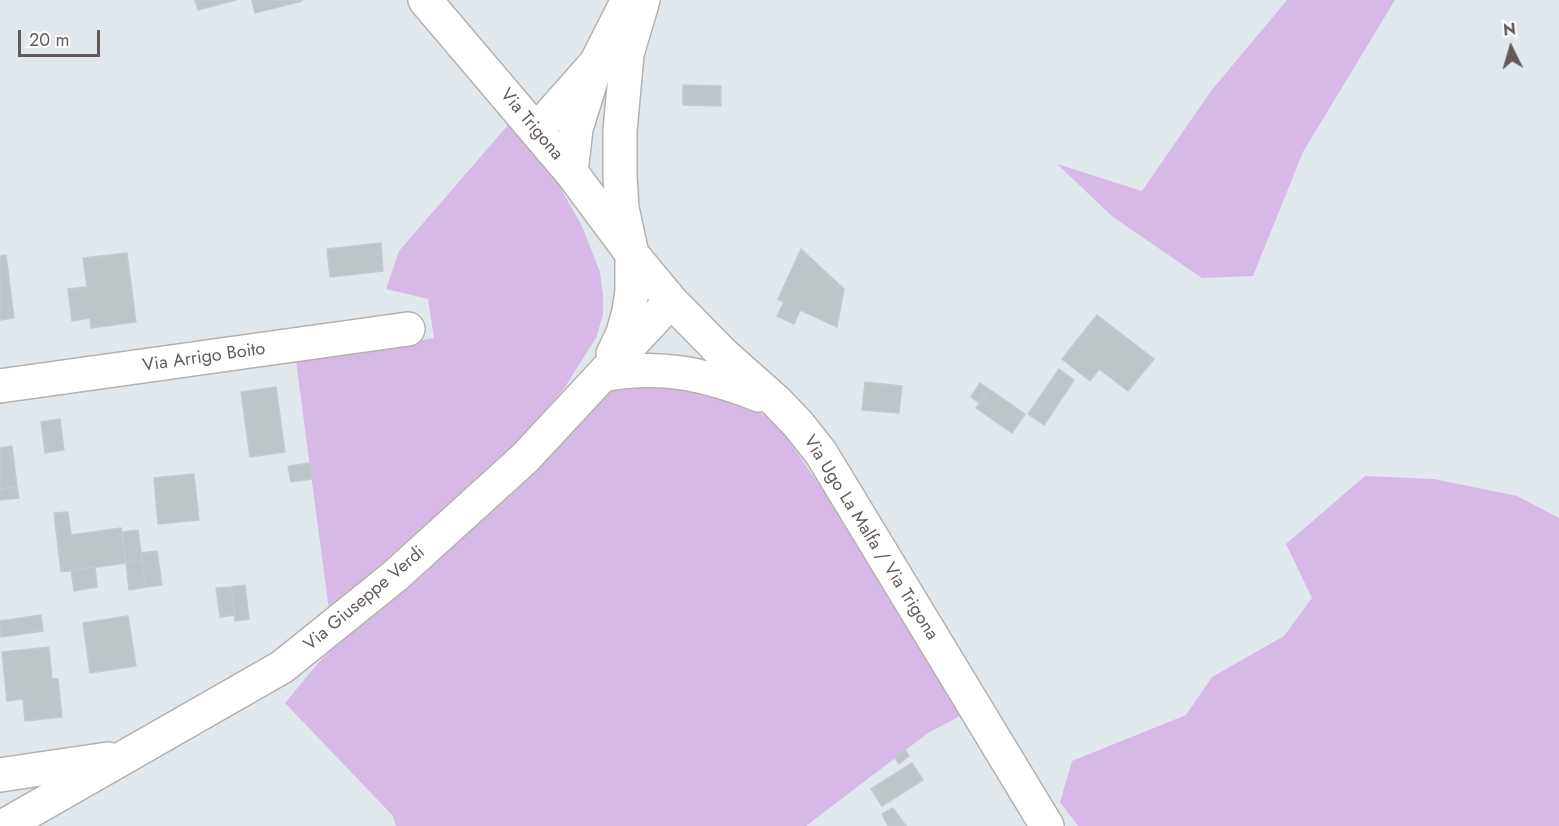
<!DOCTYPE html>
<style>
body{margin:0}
#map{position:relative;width:1559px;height:826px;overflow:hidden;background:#e0e8ee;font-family:Jost,sans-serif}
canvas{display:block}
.north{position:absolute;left:1481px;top:18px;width:60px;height:60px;-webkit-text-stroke:4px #fff;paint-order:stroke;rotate:355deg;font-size:16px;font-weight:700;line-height:24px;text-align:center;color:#635b59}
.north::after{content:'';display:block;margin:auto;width:21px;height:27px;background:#635b59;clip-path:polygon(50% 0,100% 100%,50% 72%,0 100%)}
.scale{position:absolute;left:18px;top:30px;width:82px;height:27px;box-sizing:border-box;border:3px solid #635b59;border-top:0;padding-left:8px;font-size:18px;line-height:21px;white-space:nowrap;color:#635b59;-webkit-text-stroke:4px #fff;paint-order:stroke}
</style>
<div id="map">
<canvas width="1559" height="826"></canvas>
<div class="north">N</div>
<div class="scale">20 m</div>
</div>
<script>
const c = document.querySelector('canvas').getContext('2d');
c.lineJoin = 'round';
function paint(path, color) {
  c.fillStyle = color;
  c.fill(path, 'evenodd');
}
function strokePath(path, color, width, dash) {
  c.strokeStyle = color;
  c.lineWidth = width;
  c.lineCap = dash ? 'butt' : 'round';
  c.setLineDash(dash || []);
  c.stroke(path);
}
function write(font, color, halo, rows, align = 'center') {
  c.font = font + ' Jost,sans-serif';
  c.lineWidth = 4.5;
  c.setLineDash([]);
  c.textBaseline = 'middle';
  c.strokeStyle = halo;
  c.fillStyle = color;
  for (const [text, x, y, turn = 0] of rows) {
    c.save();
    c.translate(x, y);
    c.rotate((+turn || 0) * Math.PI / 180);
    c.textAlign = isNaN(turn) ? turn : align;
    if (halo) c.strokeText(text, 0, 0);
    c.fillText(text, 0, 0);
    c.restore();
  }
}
paint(new Path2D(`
 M1287,0H1395L1303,152L1253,276L1202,278L1113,217L1057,164L1142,191L1211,91Z
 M508,125L557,182L582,226L600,272L603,295V315L596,338L565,387L518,447L329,610L296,361L434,338L428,299L386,289L399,251Z
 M660,383L742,403L764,415L782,431L823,490L960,716L928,733L806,826H396L393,816L285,703L318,663L349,632L594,401L613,390Z
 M1365,476L1434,479L1517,496L1559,518V826H1078L1060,802L1072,761L1186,715L1212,677L1284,636L1312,598L1286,544Z`), '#d7b9e8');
const building = new Path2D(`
 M195,0H236L198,10Z
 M252,0H302V1L255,13Z
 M683,85L721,86V106L683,105Z
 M381,243L383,271L330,277L327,249Z
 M801,249L844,289L837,327L800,310L794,324L777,316L784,302L778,299Z
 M127,253L136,322L91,328L90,318L72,321L68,289L87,287L83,258Z
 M6,255L14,318L0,320V256Z
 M1097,315L1154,359L1128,391L1099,369L1090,381L1062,359Z
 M1059,369L1074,380L1044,425L1028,414Z
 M865,382L902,386L899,413L862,410Z
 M980,383L989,389L979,403L971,397Z
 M276,387L285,452L250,457L241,392Z
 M989,389L1025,414L1012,433L976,408Z
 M60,419L64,450L45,453L41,422Z
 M12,446L17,487L0,489V448Z
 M310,463L312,479L291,482L288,466Z
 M194,474L199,520L158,524L154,478Z
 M17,487L19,498L0,500V489Z
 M68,512L71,535L121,528L126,563L61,572L54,513Z
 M138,530L142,560L126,563L122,532Z
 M157,551L162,585L146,587L141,553Z
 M142,560L146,587L129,590L126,563Z
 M95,567L97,587L74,591L71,570Z
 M245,585L249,619L235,621L231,587Z
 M231,587L235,615L220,617L216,588Z
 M41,615L43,631L1,637L0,621Z
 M128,616L136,666L90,673L83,623Z
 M49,647L52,679H58L62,717L25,721L23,699L7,701L2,652Z
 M905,750L909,756L899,764L895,758Z
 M912,763L923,780L882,806L871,789Z
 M893,808L906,826H888L882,814Z`);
paint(building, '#bdc5c8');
strokePath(building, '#beccd3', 1.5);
const minor = new Path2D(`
 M425,0L571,172L632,254L671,301L723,354L776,401L798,424L821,453L1047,826
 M536,131L596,63L627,2
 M571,172L576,129L593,74
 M613,354L623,333L629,311L632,291V254L622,208L620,177V131L627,54L643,0
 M603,375C660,364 705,374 759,395
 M0,386L408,329
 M0,775L108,759
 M4,826L282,667L395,576L525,458L671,301`);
strokePath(minor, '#b7b1ae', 36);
strokePath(minor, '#fff', 33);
write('18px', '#635b59', '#fff', [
 ["Via Trigona",531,125,50],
 ["Via Arrigo Boito",204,358,-8],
 ["Via Ugo La Malfa / Via Trigona",870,538,58],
 ["Via Giuseppe Verdi",365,599,-40]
]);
</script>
